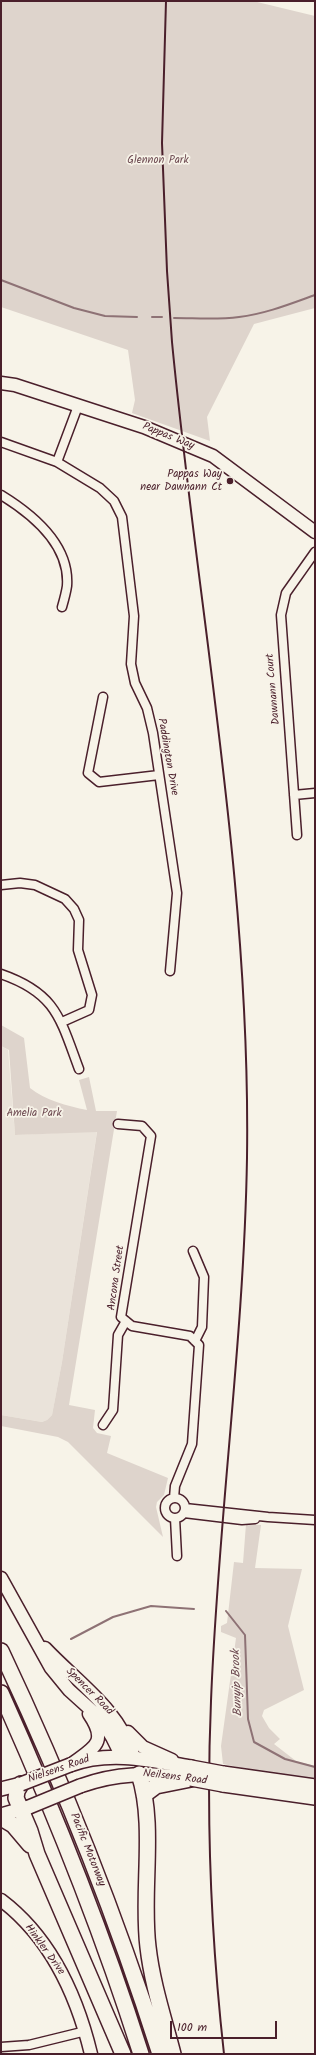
<!DOCTYPE html>
<style>
body{margin:0}
#map{position:relative;width:316px;height:2055px;overflow:hidden;background:#f7f3e8;font-family:Kalam,sans-serif}
canvas{display:block}
.frame{position:absolute;inset:0;border:2px solid #4a1f2b;pointer-events:none}
.scale{position:absolute;left:170px;top:2021px;width:107px;height:18px;box-sizing:border-box;border:2px solid #4a1f2b;border-top:0;padding-left:5px;font-size:12px;line-height:14px;white-space:nowrap;color:#4a1f2b;-webkit-text-stroke:3px #f7f3e8;paint-order:stroke}
</style>
<div id="map">
<canvas width="316" height="2055"></canvas>
<div class="frame"></div>
<div class="scale">100 m</div>
</div>
<script>
const c = document.querySelector('canvas').getContext('2d');
c.lineJoin = 'round';
function paint(path, color) {
  c.fillStyle = color;
  c.fill(path, 'evenodd');
}
function strokePath(path, color, width, dash) {
  c.strokeStyle = color;
  c.lineWidth = width;
  c.lineCap = dash ? 'butt' : 'round';
  c.setLineDash(dash || []);
  c.stroke(path);
}
function write(font, color, halo, rows, align = 'center') {
  c.font = font + ' Kalam,sans-serif';
  c.lineWidth = 3.5;
  c.setLineDash([]);
  c.textBaseline = 'middle';
  c.strokeStyle = halo;
  c.fillStyle = color;
  for (const [text, x, y, turn = 0] of rows) {
    c.save();
    c.translate(x, y);
    c.rotate((+turn || 0) * Math.PI / 180);
    c.textAlign = isNaN(turn) ? turn : align;
    if (halo) c.strokeText(text, 0, 0);
    c.fillText(text, 0, 0);
    c.restore();
  }
}
paint(new Path2D(`
 M1,1046L8,1050L15,1135L97,1131L62,1362L52,1415L47,1420L42,1422L1,1415Z`), '#eae3da');
paint(new Path2D(`
 M1,1H253L315,16V308L254,324L207,417L210,441L132,413L135,400L128,350L1,307Z
 M1,1025L24,1038L30,1088C45,1100 67,1106 87,1110L79,1080L89,1077L96,1111H117L69,1405L95,1410L93,1428L97,1433L111,1436L107,1453L168,1478L164,1495L157,1502L156,1507L163,1537L68,1442L58,1437L1,1426V1415L42,1422L47,1420L52,1415L62,1362L97,1132L15,1135L9,1050L1,1046Z
 M246,1524L261,1525L255,1568L302,1569L288,1626L304,1690L264,1710L262,1716L269,1728L280,1739L274,1744L296,1761L315,1766V1780L282,1776L223,1764L221,1746L236,1638L221,1632V1626L227,1623L234,1562L243,1563Z`), '#ded4cc');
strokePath(new Path2D(`
 M1,280L74,308L105,316L137,317
 M152,317H162
 M174,318C195,318 217,320 239,317C265,314 290,304 315,295
 M226,1611L245,1635L248,1719L254,1742L285,1759L315,1767
 M71,1639L113,1617L151,1606L194,1609`), '#8e7275', 2);
const street = new Path2D(`
 M1,442L57,462L100,488L114,501L122,517L134,616L131,664L135,683L147,708L153,733L177,893L170,971
 M57,462L78,406
 M1,495C32,514 70,545 67,586C66,593 64,600 62,607
 M103,697L88,773L99,782L159,775
 M294,795L315,793
 M297,835L281,615L286,593L315,552
 M1,885L20,883L35,885L65,899L74,909L79,920L78,950L92,995L89,1010L62,1022
 M1,974C56,993 60,1018 79,1069
 M118,1124L142,1126L151,1136L121,1317L132,1326L190,1336L199,1345L192,1444L175,1486L174,1498
 M193,1251L204,1277L202,1327L195,1341
 M103,1425L113,1410L118,1335L126,1321
 M165 1508a10 10 0 1 1 20 0a10 10 0 1 1-20 0Z
 M185,1508L268,1517L315,1520
 M184,1513L242,1520L255,1519
 M175,1518L177,1556
 M1,2047L29,2045L86,2031`);
const secondary = new Path2D(`
 M1,383L15,385L144,427L213,456L315,532
 M1,1578L51,1668L69,1690L101,1719L112,1737L122,1757
 M45,1648C79,1684 118,1708 134,1757
 M128,1732L143,1747L172,1760
 M73,1763C95,1747 108,1742 89,1714
 M1,1900C50,1937 77,1996 91,2054`);
const primary = new Path2D(`
 M70,1765C109,1750 151,1760 191,1767
 M223,1773L315,1786
 M223,1785L315,1798
 M80,1786C116,1773 149,1772 187,1779
 M1,1789L21,1784
 M1,1815L29,1807`);
const highway = new Path2D(`
 M1,1651C63,1782 116,1916 160,2054
 M1,1693C54,1811 102,1931 141,2054
 M139,1774C156,1825 141,1892 148,1947C152,1983 164,2019 173,2054
 M21,1784L17,1791L16,1798L30,1831L37,1854L123,2054
 M144,1795L156,1786L191,1779
 M1,1818L13,1825L30,1845`);
strokePath(street, '#4a1f2b', 11);
strokePath(secondary, '#4a1f2b', 15);
strokePath(primary, '#4a1f2b', 16);
strokePath(highway, '#4a1f2b', 18);
strokePath(street, '#f7f3e8', 8);
strokePath(secondary, '#f7f3e8', 12);
strokePath(primary, '#f7f3e8', 13);
strokePath(highway, '#f7f3e8', 15);
strokePath(new Path2D(`
 M166,1L162,143L167,271L172,342C198,613 251,884 247,1158C244,1339 218,1519 211,1701C206,1818 211,1937 224,2054`), '#4a1f2b', 2);
const primaryBridge = new Path2D(`
 M191,1767L223,1773
 M191,1779L223,1785
 M21,1784L70,1765
 M29,1807L80,1786`);
strokePath(primaryBridge, '#4a1f2b', 16, []);
strokePath(primaryBridge, '#f7f3e8', 13);
for (const [x, y, r, color] of [
 [230,481,4,"#4a1f2b"]
]) {
  const dot = new Path2D();
  dot.arc(x, y, r, 0, 2 * Math.PI);
  c.fillStyle = color;
  c.fill(dot);
  strokePath(dot, '#f7f3e8', 1.5);
}
write('11px', '#6f4c53', '#f7f3e8', [
 ["Glennon Park",158,161],
 ["Amelia Park",34,1114]
]);
write('11px', '#4a1f2b', '#f7f3e8', [
 ["Pappas Way",168,437,22],
 ["Dawnann Court",274,689,-95],
 ["Paddington Drive",167,757,80],
 ["Ancona Street",117,1278,-82],
 ["Spencer Road",89,1692,45],
 ["Nielsens Road",59,1770,-19],
 ["Neilsens Road",175,1778,7],
 ["Pacific Motorway",87,1850,68],
 ["Hinkler Drive",44,1950,54]
]);
write('11px', '#4a1f2b', '#f7f3e8', [
 ["Pappas Way",222,475],
 ["near Dawnann Ct",222,488]
], 'right');
write('italic 12px', '#6c4950', '#f7f3e8', [
 ["Bunyip Brook",238,1683,-92]
]);
</script>
